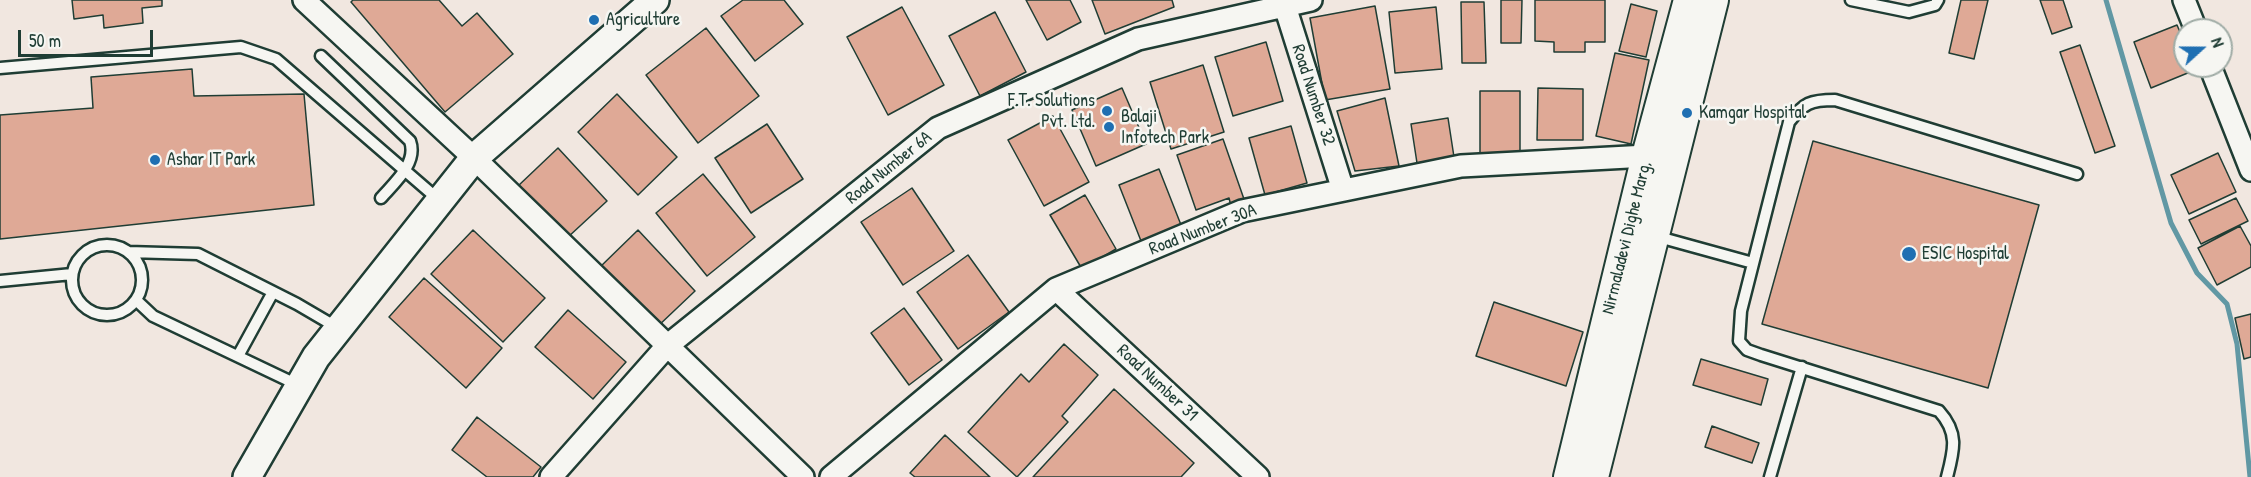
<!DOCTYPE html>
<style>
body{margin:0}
#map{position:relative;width:2251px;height:477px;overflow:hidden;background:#f1e7e0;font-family:"Patrick Hand",sans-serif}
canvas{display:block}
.north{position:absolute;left:2173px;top:18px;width:60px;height:60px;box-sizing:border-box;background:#f6f6f2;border:2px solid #a0aca6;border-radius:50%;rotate:69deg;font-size:16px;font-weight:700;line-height:24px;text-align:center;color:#1f3d34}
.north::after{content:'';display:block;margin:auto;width:21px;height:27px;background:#1f6fb2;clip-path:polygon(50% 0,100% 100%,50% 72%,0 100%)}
.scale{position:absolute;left:18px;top:30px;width:135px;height:27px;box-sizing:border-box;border:3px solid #1f3d34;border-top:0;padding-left:8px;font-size:18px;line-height:21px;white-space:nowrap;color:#1f3d34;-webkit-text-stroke:4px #f6f6f2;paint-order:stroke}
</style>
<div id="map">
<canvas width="2251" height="477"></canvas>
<div class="north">N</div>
<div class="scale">50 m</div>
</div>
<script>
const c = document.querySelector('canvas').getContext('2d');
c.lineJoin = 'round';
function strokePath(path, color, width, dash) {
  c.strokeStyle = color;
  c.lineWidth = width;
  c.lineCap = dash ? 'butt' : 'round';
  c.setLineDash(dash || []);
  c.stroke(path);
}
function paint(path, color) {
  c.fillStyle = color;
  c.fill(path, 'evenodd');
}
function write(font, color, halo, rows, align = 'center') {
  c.font = font + ' "Patrick Hand",sans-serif';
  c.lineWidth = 5;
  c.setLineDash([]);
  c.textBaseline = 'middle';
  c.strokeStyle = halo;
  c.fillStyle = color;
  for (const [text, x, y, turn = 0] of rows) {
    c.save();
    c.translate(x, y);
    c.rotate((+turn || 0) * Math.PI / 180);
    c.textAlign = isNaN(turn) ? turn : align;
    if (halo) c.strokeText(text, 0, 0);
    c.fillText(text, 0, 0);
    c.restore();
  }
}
strokePath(new Path2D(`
 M2106,0L2171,223L2197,273L2227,304L2237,344L2250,477`), '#6198a4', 5);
const building = new Path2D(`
 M72,0H162V6L142,8L143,23L104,28L103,15L74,19Z
 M353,0H439L462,26L477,13L513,54L445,112L351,2Z
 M743,0H784L803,24L755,61L721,16Z
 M1026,0H1070L1081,22L1047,40Z
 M1092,0H1172L1174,7L1105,34Z
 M1501,0H1522L1521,43H1501Z
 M1535,0H1605V42H1585V52H1554V42L1535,41Z
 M1961,0H1988L1974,59L1949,53Z
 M2040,0H2063L2072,27L2052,34Z
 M1461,2H1484L1486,63H1462Z
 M1631,4L1657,11L1646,57L1619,51Z
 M1375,6L1390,89L1325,100L1310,18Z
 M902,7L944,85L888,115L847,37Z
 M1436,7L1442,69L1395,73L1389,12Z
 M995,12L1026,72L980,96L949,36Z
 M2177,25L2185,44V66H2193L2195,70L2151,88L2134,42Z
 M706,28L759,96L698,143L646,75Z
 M1266,42L1283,101L1233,116L1215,57Z
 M2080,45L2115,146L2095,153L2060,52Z
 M1615,53L1649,60L1631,144L1596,136Z
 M1203,65L1224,132L1171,149L1150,82Z
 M192,69L194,96L304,94L314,205L0,239V115L93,108L91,77Z
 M1122,88L1146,144L1096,166L1072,110Z
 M1538,88L1583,89V140H1537Z
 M1480,91H1520V158H1480Z
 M617,94L677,157L638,195L578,132Z
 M1385,98L1399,166L1355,171L1337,111Z
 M1053,116L1089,182L1044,206L1008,140Z
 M1448,118L1454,157L1417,163L1411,124Z
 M767,124L803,179L751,213L715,158Z
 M1291,126L1307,183L1265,195L1249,138Z
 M1223,139L1245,202L1231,206L1229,198L1196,210L1177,155Z
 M1813,141L2039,205L1988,388L1762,324Z
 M558,148L607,201L567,238L518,186Z
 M2218,153L2236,192L2189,214L2171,175Z
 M1159,169L1183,230L1143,246L1119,185Z
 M703,174L755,237L707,276L656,213Z
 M912,188L954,251L903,285L861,222Z
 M1085,195L1116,249L1082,269L1050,215Z
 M2236,198L2248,221L2201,244L2189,220Z
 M2240,226L2251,246V267L2217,285L2198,248Z
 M473,230L545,298L503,342L431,274Z
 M638,230L695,291L656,328L599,268Z
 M968,255L1009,312L958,349L917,292Z
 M424,278L502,348L466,388L389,317Z
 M1494,302L1583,332L1566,386L1476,356Z
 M904,308L942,360L909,385L871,333Z
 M568,310L626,362L593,399L535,347Z
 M2251,314V357L2244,359L2235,318Z
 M1064,344L1098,375L1062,416L1068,422L1017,477L968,432L1021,374L1029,382Z
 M1701,359L1768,379L1761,405L1693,385Z
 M1114,389L1194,463L1181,477H1033Z
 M477,417L541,467L533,477H487L452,450Z
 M1712,426L1759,443L1752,463L1705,447Z
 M945,435L990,477H915L910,473Z`);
paint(building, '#dfa996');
strokePath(building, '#1f3d34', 1.5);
const service = new Path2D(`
 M1851,0L1909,12L1935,5L1938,0
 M321,56L410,141C418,163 394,183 381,198
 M0,68L241,47L276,59L439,200
 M1655,236L1753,263
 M72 280a35 35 0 1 1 70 0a35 35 0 1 1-70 0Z
 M128,252L198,254L297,304L338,328
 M0,281L72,274
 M136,300L153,316L300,386
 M238,356L273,292
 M1770,477L1802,367
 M1947,477C1954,450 1959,433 1939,411L1761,355L1747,350L1739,341L1741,311L1789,122C1804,103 1810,100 1835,100L2077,174`);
const minor = new Path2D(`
 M304,0L474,158L803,477
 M1283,0L1343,190
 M2184,0L2196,30
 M2210,66L2251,170
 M1056,289L1258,477
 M551,477L667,346L938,128L1138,39L1311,0
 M831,477L1056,289L1242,211L1461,166L1647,156`);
const tertiary = new Path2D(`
 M247,477L316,357L474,158L655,0`);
const secondary = new Path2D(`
 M1569,477L1647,156L1689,0
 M1593,477L1713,0`);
strokePath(service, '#1f3d34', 15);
strokePath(minor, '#1f3d34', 26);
strokePath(tertiary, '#1f3d34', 32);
strokePath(secondary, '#1f3d34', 34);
strokePath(service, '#f6f6f2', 10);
strokePath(minor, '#f6f6f2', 21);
strokePath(tertiary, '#f6f6f2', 27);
strokePath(secondary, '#f6f6f2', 30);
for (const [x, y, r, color] of [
 [594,20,6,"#1f6fb2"],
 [1107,111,6,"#1f6fb2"],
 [1687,113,6,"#1f6fb2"],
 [1109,127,6,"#1f6fb2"],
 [155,160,6,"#1f6fb2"],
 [1909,254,8,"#1f6fb2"]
]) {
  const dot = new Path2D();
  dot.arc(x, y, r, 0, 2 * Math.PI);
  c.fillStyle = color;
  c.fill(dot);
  strokePath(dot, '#f6f6f2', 2);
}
write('18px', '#1f3d34', '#f6f6f2', [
 ["Agriculture",606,20],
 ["F.T. Solutions",1095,101,"right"],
 ["Pvt. Ltd.",1095,122,"right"],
 ["Kamgar Hospital",1699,113],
 ["Balaji",1121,117],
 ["Infotech Park",1121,138],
 ["Ashar IT Park",167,160],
 ["ESIC Hospital",1922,254]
], 'left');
write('18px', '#1f3d34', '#f6f6f2', [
 ["Road Number 32",1313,95,72],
 ["Road Number 6A",889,168,-39],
 ["Road Number 30A",1203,230,-21],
 ["Nirmaladevi Dighe Marg,",1627,238,-76],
 ["Road Number 31",1157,383,43]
]);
</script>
